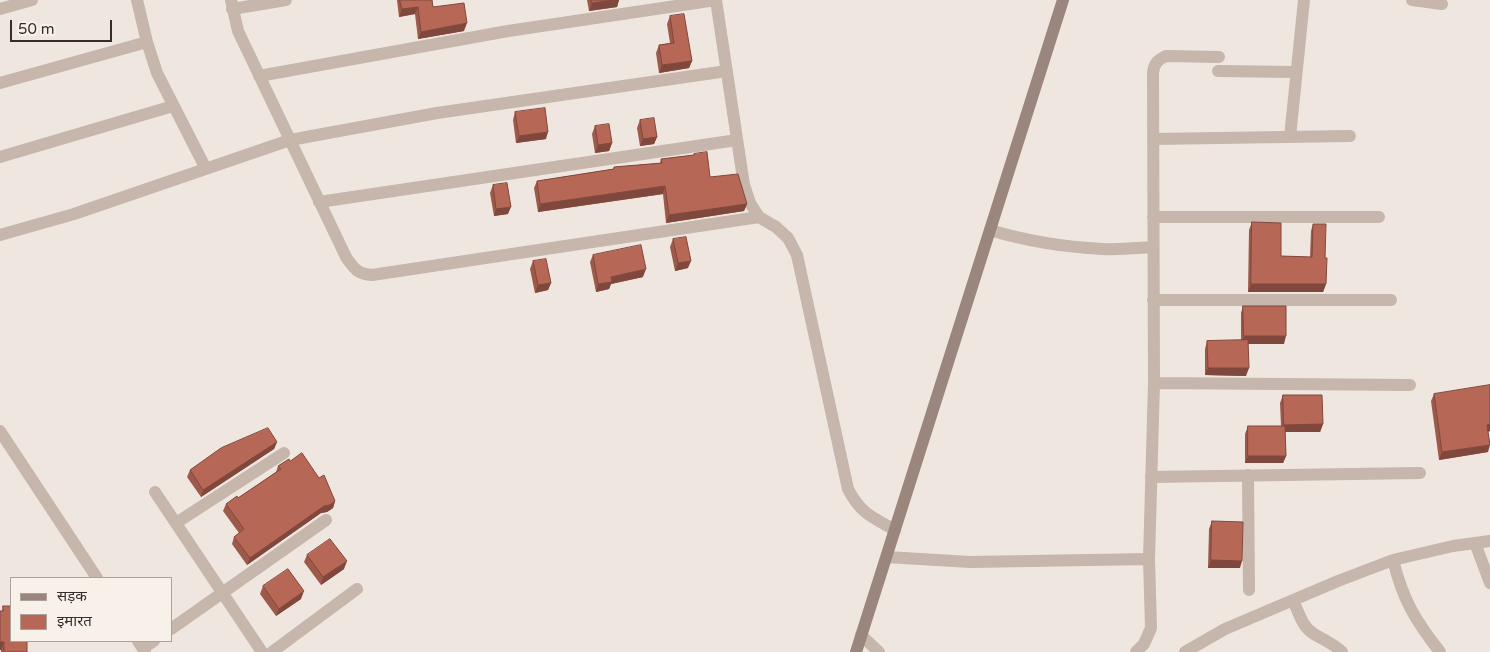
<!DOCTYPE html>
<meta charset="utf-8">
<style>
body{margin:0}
#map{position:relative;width:1490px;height:652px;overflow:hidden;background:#efe6df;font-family:"Varela Round","Noto Sans Devanagari",sans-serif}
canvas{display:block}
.legend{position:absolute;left:10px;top:577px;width:162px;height:65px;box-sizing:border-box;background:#f8f1ea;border:1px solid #aaa39d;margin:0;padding:6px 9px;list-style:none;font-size:15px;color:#352d2a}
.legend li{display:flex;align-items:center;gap:10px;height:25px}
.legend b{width:25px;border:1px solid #aaa39d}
.scale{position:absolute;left:10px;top:20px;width:102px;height:22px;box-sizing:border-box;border:2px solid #352d2a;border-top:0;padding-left:6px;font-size:15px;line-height:18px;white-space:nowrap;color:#352d2a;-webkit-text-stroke:4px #f8f1ea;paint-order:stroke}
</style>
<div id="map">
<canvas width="1490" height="652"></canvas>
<ul class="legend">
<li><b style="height:6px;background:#9a867d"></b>सड़क</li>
<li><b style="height:14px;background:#b76755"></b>इमारत</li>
</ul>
<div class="scale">50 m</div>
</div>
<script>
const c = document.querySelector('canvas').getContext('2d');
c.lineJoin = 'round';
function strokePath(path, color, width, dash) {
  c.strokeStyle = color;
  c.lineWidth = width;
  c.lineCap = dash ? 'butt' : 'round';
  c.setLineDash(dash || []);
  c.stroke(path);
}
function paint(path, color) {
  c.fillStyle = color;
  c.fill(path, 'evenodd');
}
strokePath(new Path2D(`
 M137,0L147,42L157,73L206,169
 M231,0L238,31L346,257C354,269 358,274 372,275L759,217
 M716,0L744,185L750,203L759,217L776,227L788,238L797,255L848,489C861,514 872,517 895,530
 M1412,0L1442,4
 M0,9L32,0
 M232,9L286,0
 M1218,71L1296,72
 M259,76L508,31L716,0
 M0,83L147,42
 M1290,137L1304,0
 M1153,139L1350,136
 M0,157L173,106
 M319,202L737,140
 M1153,217H1379
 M990,230C1026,241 1065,247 1103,249C1120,250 1137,248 1153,247
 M0,235L74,214L290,140L437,113L727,71
 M1153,300H1391
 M1154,383L1410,385
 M0,431L97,578
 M1248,475L1249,590
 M1151,477L1420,473
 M155,492L262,652
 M176,523L284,453
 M1475,543L1490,583
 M887,557L970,562L1149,559
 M1393,560C1403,600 1415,620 1440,652
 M1293,600C1299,613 1302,627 1314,634C1324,640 1334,644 1342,652
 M171,629L326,520
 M861,635L879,652
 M138,641L145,652
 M143,648L154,641
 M272,652L357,589
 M1136,652L1144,644L1151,628L1149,559L1154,383L1153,73C1154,64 1157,60 1166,56L1219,57
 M1185,652L1225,629L1338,581L1393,560L1453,546L1490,541`), '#c6b6ac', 12);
strokePath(new Path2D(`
 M856,652L1063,0`), '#9a867d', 12);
paint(new Path2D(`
 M397,0H432L433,7L464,31L418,39L415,14L399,17Z
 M587,0H619L617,7L589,11Z
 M670,16L692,61L689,68L659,73L656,53L659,45L670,43L667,24Z
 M515,112L546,139L516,143L513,120Z
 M640,120L657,137L654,144L640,146L637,128Z
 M595,126L612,143L609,151L595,153L592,134Z
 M694,154L710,177L747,204L744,211L666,223L663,194L538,212L534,188L537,181L613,169L614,167L660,163L661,159L694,155Z
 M493,185L508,214L494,216L490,193Z
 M1252,222L1281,256L1310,257L1311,231L1313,224L1325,258L1326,284L1323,292H1248L1249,230Z
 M673,239L688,268L675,271L670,247Z
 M593,255L643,277L611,284L609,289L596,292L590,262Z
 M533,261L551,283L548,290L535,293L530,269Z
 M1243,306L1284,344H1248L1246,376L1205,375V349L1207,341L1241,340V313Z
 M1490,385V431L1488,432V452L1439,460L1431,401L1434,394Z
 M1283,395L1323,424L1320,432H1285L1286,456L1283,463H1245V434L1248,426H1281L1280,403Z
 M277,442L274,449L201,497L187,477L190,470Z
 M290,461L319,478L335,501L333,508L327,512L321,513L247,565L232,544L234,537L239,533L223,511L226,504L238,498L276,472L278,466Z
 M1212,521L1240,568H1208L1209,529Z
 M307,555L344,569L321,585L304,562Z
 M263,586L301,599L276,616L260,594Z
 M3,606L27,652H1V650H0V611H2Z`), '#9d5949');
paint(new Path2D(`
 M614,0H619L617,7L589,11L592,3Z
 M418,7L415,14L399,17L402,9Z
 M467,23L464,31L418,39L421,32Z
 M692,61L689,68L659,73L662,65Z
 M548,132L546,139L516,143L519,136Z
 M657,137L654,144L640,146L643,139Z
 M612,143L609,151L595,153L598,145Z
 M665,186L663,194L538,212L540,204Z
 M747,204L744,211L666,223L669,215Z
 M511,207L508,214L494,216L496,209Z
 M691,261L688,268L675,271L678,263Z
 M646,269L643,277L611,284L609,289L596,292L598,284L611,277Z
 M551,283L548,290L535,293L538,285Z
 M1251,284H1326L1323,292H1248Z
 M1244,336H1286L1284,344H1241Z
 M1208,368H1249L1246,376L1205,375Z
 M1323,424L1320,432H1281L1284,425Z
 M1490,424V431L1485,432L1487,425Z
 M277,442L274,449L201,497L203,490Z
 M1490,445L1488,452L1439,460L1442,452Z
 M1248,456H1286L1283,463H1245Z
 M335,501L333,508L327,512L321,513L247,565L250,558L324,506Z
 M1211,560L1242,561L1240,568H1208Z
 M347,561L344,569L321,585L323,577Z
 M304,591L301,599L276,616L279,609Z
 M0,642H4L1,650H0Z`), '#80483c');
const building = new Path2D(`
 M400,0H432L433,7L464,3L467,23L421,32L418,7L402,9Z
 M591,0H614L592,3Z
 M684,14L692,61L662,65L659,45L674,43L670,16Z
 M545,108L548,132L519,136L515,112Z
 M654,118L657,137L643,139L640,120Z
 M609,124L612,143L598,145L595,126Z
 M707,152L710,177L738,174L747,204L669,215L665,186L540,204L537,181L614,169V167L662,163L661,159L694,155V154Z
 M507,183L511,207L496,209L493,185Z
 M1252,222L1281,223V256L1312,257L1313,224H1326L1325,258H1327L1326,284H1251Z
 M686,237L691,261L678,263L673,239Z
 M641,245L646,269L611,277L612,282L598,284L593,255Z
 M546,259L551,283L538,285L533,261Z
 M1243,306H1286V336H1244Z
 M1248,340L1249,368H1208L1207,341Z
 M1490,385V424L1487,425L1490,445L1442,452L1434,394Z
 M1283,395H1322L1323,424L1284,425Z
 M1248,426H1285L1286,456H1248Z
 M268,428L277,442L203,490L190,470L221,448Z
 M302,453L319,478L324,475L335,501L330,505L324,506L250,558L234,537L244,529L226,504L237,496L238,498L281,469L278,466L289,459L290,461Z
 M1212,521L1243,522L1242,561L1211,560Z
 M330,539L347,561L323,577L307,555Z
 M288,569L304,591L279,609L263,586Z
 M3,606H11V641H27V652H4V642H0V611H3Z`);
paint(building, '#b76755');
strokePath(building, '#80483c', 1);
</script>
